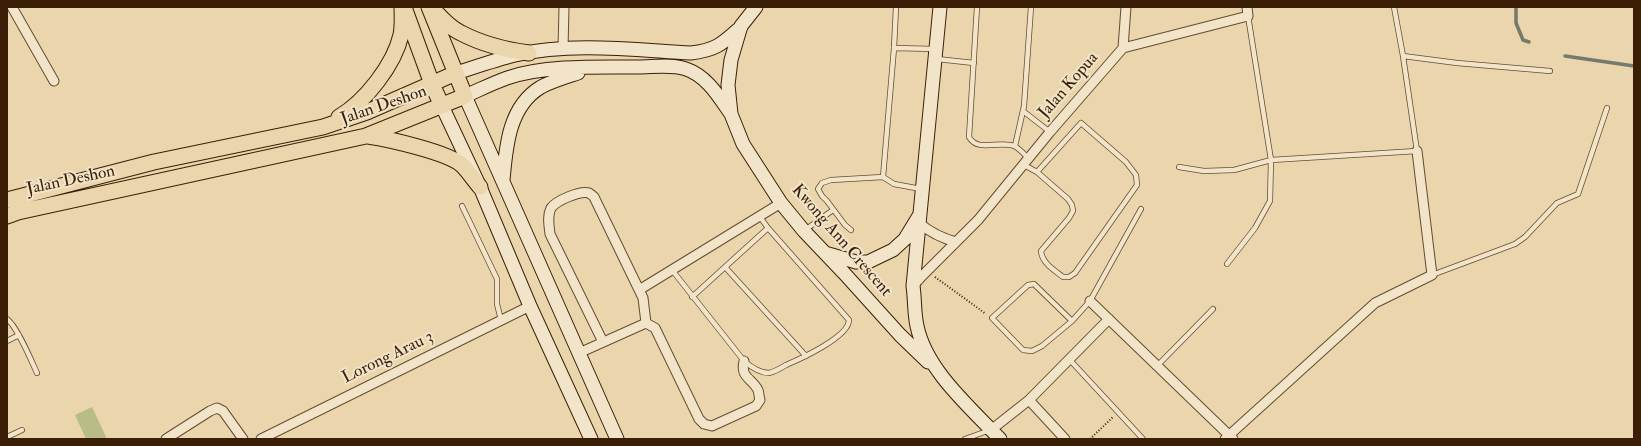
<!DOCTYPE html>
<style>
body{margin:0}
#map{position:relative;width:1641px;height:446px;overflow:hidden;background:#ead5ac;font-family:"IM FELL Double Pica",serif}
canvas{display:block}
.frame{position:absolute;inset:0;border:8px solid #3a1f06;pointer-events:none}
</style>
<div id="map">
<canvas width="1641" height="446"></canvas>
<div class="frame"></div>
</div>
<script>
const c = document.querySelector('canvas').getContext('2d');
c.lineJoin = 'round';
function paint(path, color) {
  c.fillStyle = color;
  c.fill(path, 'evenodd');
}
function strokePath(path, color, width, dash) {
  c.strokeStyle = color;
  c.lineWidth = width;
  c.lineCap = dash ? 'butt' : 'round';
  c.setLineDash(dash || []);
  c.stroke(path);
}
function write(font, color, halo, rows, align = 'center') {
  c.font = font + ' "IM FELL Double Pica",serif';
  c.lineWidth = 4;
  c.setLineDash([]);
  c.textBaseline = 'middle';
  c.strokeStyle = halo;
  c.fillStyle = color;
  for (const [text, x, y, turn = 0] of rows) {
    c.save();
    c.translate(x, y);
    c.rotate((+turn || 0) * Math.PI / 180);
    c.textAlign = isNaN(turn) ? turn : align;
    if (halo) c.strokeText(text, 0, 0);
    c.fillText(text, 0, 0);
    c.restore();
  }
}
paint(new Path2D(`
 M92,407L107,439H86L75,415Z`), '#b8bd88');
strokePath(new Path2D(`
 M1516,7V23L1523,40L1529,42
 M1565,56L1634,66`), '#747a6d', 3.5);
const lane = new Path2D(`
 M896,7L894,48L883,177L894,184L921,189
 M977,7L969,137C978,153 1000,140 1014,146C1019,148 1024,154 1028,158
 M894,48L935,49
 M1403,56L1457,63L1550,71
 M937,59L974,63
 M1023,111L1050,132
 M1015,146L1024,106L1031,7
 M1024,165L1037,172L1068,199L1072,205L1073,211L1069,218L1041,251C1042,263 1054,270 1063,277H1069L1075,273L1137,185L1136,175L1126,162L1081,123L1037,172
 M1179,167L1204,171L1234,170L1271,160L1417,151L1403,56L1394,7
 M462,206L497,279V304L501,320
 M805,230L833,210
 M851,230L845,225L827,201L822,196L818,189L822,183L831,180L883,177
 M1227,264L1255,228L1270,201L1271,160L1248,16
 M725,267L806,356
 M672,270L744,361C751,367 760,373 769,373C774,372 781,368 786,365C800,359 849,337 849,320L768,228L760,217
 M1432,275L1515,244L1525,237L1557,203L1578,194L1607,108
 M692,297L768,228
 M7,319C17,326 31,360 37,373
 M1072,321L1034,284L1028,285L992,318L1023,350L1032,351L1042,346L1072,321L1090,301L1141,209
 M7,341L19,335
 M1069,359L1143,439
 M1157,366L1213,309
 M7,437L22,430
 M965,439L990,430`);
const street = new Path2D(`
 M12,7L54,81
 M1123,48L1126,7
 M563,49L564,7
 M919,223C931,233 941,238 956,242
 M913,286L922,276L978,220L1050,132L1123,48L1248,16L1247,7
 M639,290L781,203
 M1090,301L1233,439
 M646,323L655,328L699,419L704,424L712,426L756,406L760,400C759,397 759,393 758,390C752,378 740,378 744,361
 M603,342L550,234C549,225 547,216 551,208C556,201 580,190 589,193C591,194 592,195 594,197L643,298L646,323
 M579,353L646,323
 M1029,400L1065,439
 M991,430L1029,400L1109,319
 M166,439L210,411L217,408L223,411L243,439
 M261,439L530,306
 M1225,439L1375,303L1432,275L1417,151`);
const secondary = new Path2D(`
 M756,7L741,26L731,60L728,85L731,114L743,144L781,203L804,231L844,273L900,335L928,362
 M940,7L913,286C915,299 914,313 917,326C926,370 970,407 1000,439
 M456,73C475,67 495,60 515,55C572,42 634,50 691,53C717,50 723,43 741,27
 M442,106L480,187L530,306L591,439
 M503,180C506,146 509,106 541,87C552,81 566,77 578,73
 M825,253L856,262H868L893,250L905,239L919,216
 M617,439L465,96C479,90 493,83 507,78C545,65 598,67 638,67C653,67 672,64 686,69C707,76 719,97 731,114`);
const primary = new Path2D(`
 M433,9C441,18 450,28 461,33C482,44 506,50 529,53
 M405,10L432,84L442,106
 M339,117C365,102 394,65 401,35C403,25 402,16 402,7
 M368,136C388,139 447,152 462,165C468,171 474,180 480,187
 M7,200L154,162L323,127L367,112L456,73
 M7,216L18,212L366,136L465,96L429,7`);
strokePath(lane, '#664c30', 6);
strokePath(street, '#664c30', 11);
strokePath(secondary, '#3a1f06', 15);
strokePath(primary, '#3a1f06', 17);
strokePath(new Path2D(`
 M935,277L986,314
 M1090,439L1113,417`), '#3a1f06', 2, [1, 2]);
strokePath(lane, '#f1e4c9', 4.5);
strokePath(street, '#f1e4c9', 9);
strokePath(secondary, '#f1e4c9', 13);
strokePath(primary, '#ead5ac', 15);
write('17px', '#3a1f06', '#f1e4c9', [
 ["Jalan Kopua",1069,86,-49],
 ["Jalan Deshon",384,106,-19],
 ["Jalan Deshon",71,181,-12],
 ["Kwong Ann Crescent",841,241,49],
 ["Lorong Arau 3",388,358,-26]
]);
</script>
